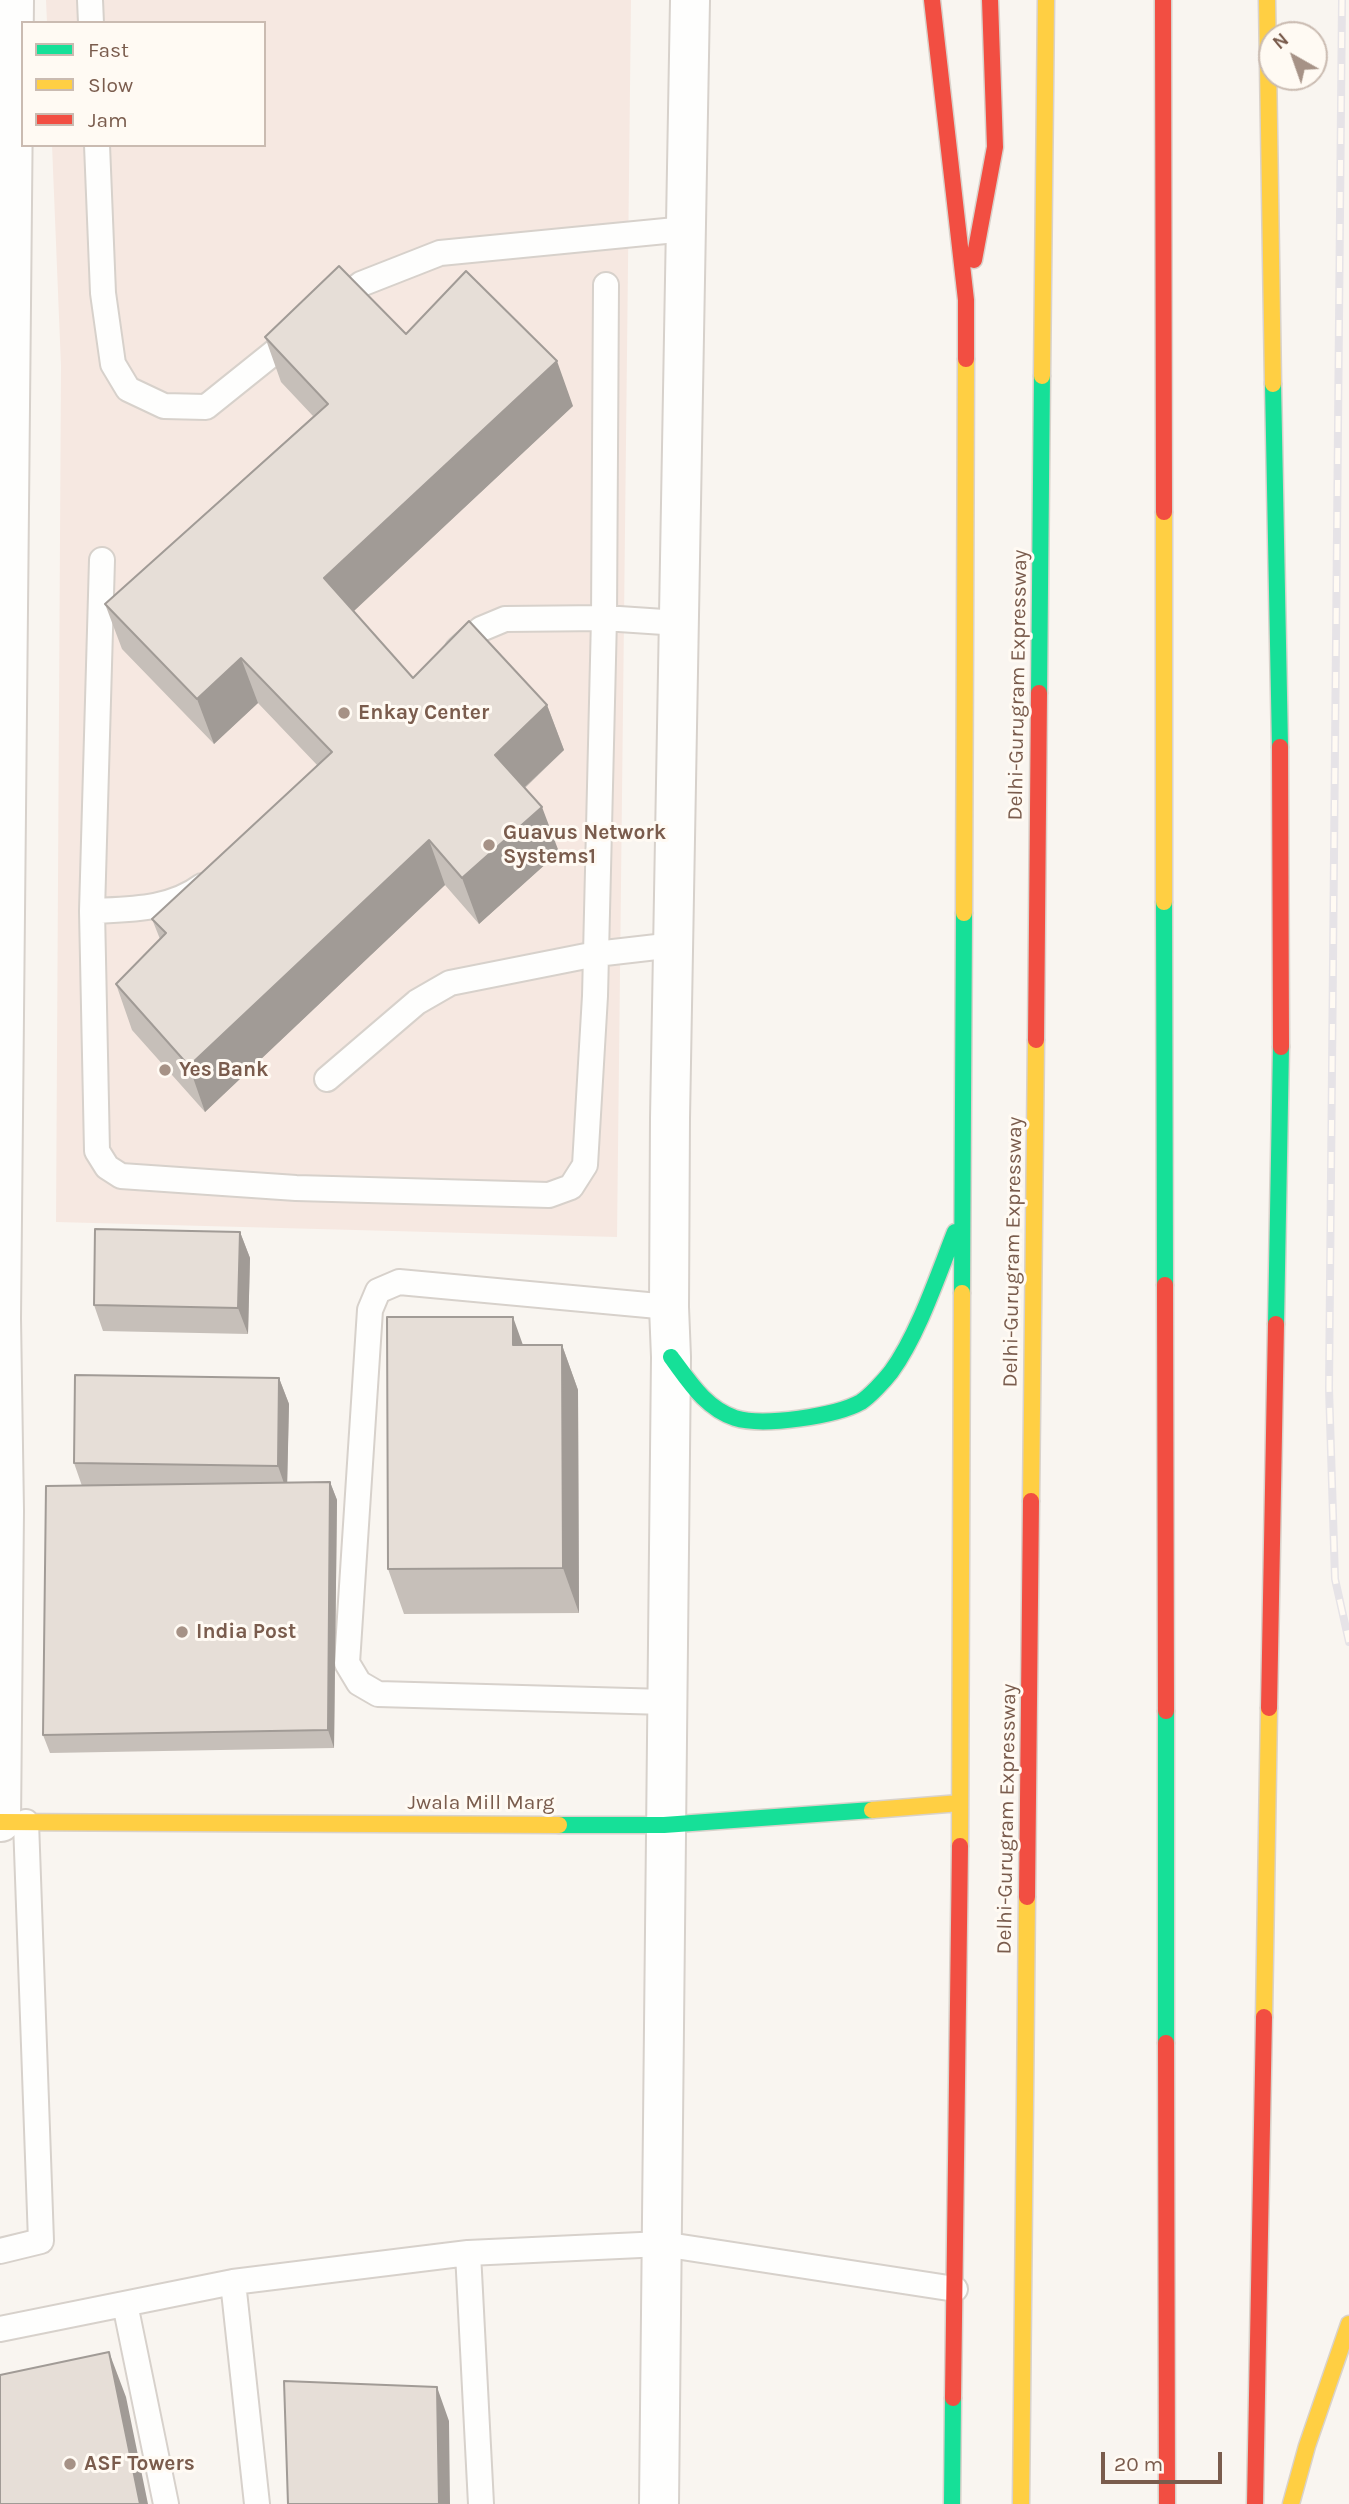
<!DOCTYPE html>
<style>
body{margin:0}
#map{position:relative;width:1349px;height:2504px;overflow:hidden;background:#f9f5f0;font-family:Karla,sans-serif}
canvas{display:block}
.legend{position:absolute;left:21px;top:21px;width:245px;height:126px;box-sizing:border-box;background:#fffaf3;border:2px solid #cabbb1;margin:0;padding:9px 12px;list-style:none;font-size:21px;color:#7a5c4d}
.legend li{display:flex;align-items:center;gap:14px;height:35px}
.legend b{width:35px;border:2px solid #cabbb1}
.north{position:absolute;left:1258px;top:21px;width:70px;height:70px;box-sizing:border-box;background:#fffaf3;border:2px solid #cabbb1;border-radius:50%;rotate:320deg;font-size:19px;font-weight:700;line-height:28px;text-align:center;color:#7a5c4d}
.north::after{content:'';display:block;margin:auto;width:24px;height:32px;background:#a69286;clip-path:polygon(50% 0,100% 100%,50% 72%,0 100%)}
.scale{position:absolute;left:1101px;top:2452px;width:121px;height:32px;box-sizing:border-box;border:4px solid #7a5c4d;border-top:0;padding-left:9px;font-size:21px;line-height:24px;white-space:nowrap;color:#7a5c4d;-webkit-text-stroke:5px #fffaf3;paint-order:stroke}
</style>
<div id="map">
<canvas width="1349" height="2504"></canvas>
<ul class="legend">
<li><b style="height:9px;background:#16e098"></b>Fast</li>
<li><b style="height:9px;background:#ffcf43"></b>Slow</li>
<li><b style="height:9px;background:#f24e42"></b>Jam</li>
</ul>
<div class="north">N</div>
<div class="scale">20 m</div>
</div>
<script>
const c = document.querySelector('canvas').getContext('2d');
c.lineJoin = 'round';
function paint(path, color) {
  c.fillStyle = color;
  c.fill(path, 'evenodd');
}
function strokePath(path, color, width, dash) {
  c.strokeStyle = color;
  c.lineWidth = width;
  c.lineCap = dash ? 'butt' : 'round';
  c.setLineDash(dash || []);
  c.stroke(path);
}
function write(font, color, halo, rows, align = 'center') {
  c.font = font + ' Karla,sans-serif';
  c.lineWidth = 6;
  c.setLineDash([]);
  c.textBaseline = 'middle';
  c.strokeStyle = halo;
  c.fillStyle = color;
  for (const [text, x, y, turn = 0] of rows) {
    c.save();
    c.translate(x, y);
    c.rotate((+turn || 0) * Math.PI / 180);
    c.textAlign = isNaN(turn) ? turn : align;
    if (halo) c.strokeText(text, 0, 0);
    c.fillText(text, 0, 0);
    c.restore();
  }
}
paint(new Path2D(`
 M46,0H631L617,1237L56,1222L61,366L52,145H264V23H47Z`), '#f6e8e1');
const lane = new Path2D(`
 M90,0L91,23
 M97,145L103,293L113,364L128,389L164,406L206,407L297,334
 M333,305L361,284L440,253L686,229
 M102,560L92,911L97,1151L107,1167L121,1176L296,1188L549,1195L571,1187L585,1165L595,996L604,618L679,623
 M458,649L481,629L505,619L604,618L606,285
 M92,911C130,909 170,910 202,886
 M327,1079L417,1002L450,983L596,954L674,945
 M666,1702L378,1694L359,1683L347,1663L370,1310L378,1291L399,1282L669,1307
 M0,2251L41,2241L26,1822
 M468,2253L481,2504
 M233,2282L257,2504
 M125,2304L166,2504
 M0,2329L233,2282L468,2253L662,2244L955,2289`);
const street = new Path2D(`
 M1,1822L4,1511L1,1318L14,0
 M659,2504L671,1357L669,1307L670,1118L690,0`);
const fast = new Path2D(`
 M1273,384L1280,747
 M1039,693L1042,376
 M1164,902L1165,1285
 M962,1293L964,913
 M1276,1324L1281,1047
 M671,1357C689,1381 705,1408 735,1418C763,1427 836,1416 861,1402C870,1396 884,1381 891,1372C918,1335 938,1275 955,1232
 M1166,1711V2043
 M559,1825H664L872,1810
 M952,2504L953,2398`);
const slow = new Path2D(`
 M1267,0L1273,384
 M1042,376L1046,0
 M1164,512V902
 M964,913L966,359
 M1031,1501L1036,1040
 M872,1810L960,1803
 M0,1822L559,1825
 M960,1846L962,1293
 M1264,2017L1269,1708
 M1021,2504L1027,1897
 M1291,2504L1307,2446L1349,2324`);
const jam = new Path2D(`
 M932,0L966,300V359
 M1163,0L1164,512
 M974,260L995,147L990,0
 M1280,747L1281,1047
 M1036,1040L1039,693
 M1165,1285L1166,1711
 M1269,1708L1276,1324
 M1027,1897L1031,1501
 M1166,2043L1167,2504
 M953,2398L960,1846
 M1255,2504L1264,2017`);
strokePath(lane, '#d7d1cb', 28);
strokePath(street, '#d7d1cb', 42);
strokePath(fast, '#d9d2cb', 19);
strokePath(slow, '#d9d2cb', 19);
strokePath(jam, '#d9d2cb', 19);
strokePath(lane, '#fefefd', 24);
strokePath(street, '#fefefd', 38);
strokePath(fast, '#16e098', 16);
strokePath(slow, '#ffcf43', 16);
strokePath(jam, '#f24e42', 16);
const rail = new Path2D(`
 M1342,0L1329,1388L1335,1579L1349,1642`);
strokePath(rail, '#e6e3e7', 8);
strokePath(rail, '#fffaf3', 5, [16]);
paint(new Path2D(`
 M406,334L573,406L354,611L413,678L547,705L564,750L525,788L559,852L479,924L445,885L205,1112L132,1030L116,984L160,939L152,919L318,766L258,703L214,744L122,649L105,604L313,416L281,382L265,337Z
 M240,1232L250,1258L248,1334L103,1331L94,1305Z
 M523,1345H562L578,1390L579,1613L404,1614L388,1569Z
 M279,1378L289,1404L287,1482H330L337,1500L334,1748L50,1753L43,1735L82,1486L74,1463Z`), '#c6bfb9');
paint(new Path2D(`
 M557,361L573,406L341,623L324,578Z
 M241,658L258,703L214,744L197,699Z
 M547,705L564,750L511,800L495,755Z
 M542,807L559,852L479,924L462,878Z
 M429,840L445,885L205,1112L189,1066Z
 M240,1232L250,1258L248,1334L238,1308Z
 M513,1317L529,1362L513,1345Z
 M562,1345L578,1390L579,1613L563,1568Z
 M279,1378L289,1404L287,1492L278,1466Z
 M330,1482L337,1500L334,1748L328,1730Z
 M109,2352L126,2397L148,2504H140Z
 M437,2387L449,2421L450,2504H439Z`), '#a19b96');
const building = new Path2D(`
 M339,266L406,334L466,271L557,361L324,578L413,678L469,621L547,705L495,755L542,807L462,878L429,840L189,1066L116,984L166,933L152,919L332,752L241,658L197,699L105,604L328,404L265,337Z
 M95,1229L240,1232L238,1308L94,1305Z
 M387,1317H513V1345H562L563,1568L388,1569Z
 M75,1375L279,1378L278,1466L74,1463Z
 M330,1482L328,1730L43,1735L46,1486Z
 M109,2352L140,2504H0V2375Z
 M284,2381L437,2387L439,2504H288Z`);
paint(building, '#e6ded7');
strokePath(building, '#a19b96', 2);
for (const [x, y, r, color] of [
 [344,713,7,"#a69286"],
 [489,845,7,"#a69286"],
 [165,1070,7,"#a69286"],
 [182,1632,7,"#a69286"],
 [70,2464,7,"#a69286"]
]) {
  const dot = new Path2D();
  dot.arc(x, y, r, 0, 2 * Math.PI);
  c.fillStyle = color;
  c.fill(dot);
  strokePath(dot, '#fffaf3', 2.5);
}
write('21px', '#7a5c4d', '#fffaf3', [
 ["Delhi-Gurugram Expressway",1018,685,-89],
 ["Delhi-Gurugram Expressway",1013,1252,-89],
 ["Jwala Mill Marg",481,1803],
 ["Delhi-Gurugram Expressway",1007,1819,-89]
]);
write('bold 21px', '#7a5c4d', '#fffaf3', [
 ["Enkay Center",358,713],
 ["Guavus Network",503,833],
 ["Systems1",503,857],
 ["Yes Bank",179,1070],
 ["India Post",196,1632],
 ["ASF Towers",84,2464]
], 'left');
</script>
